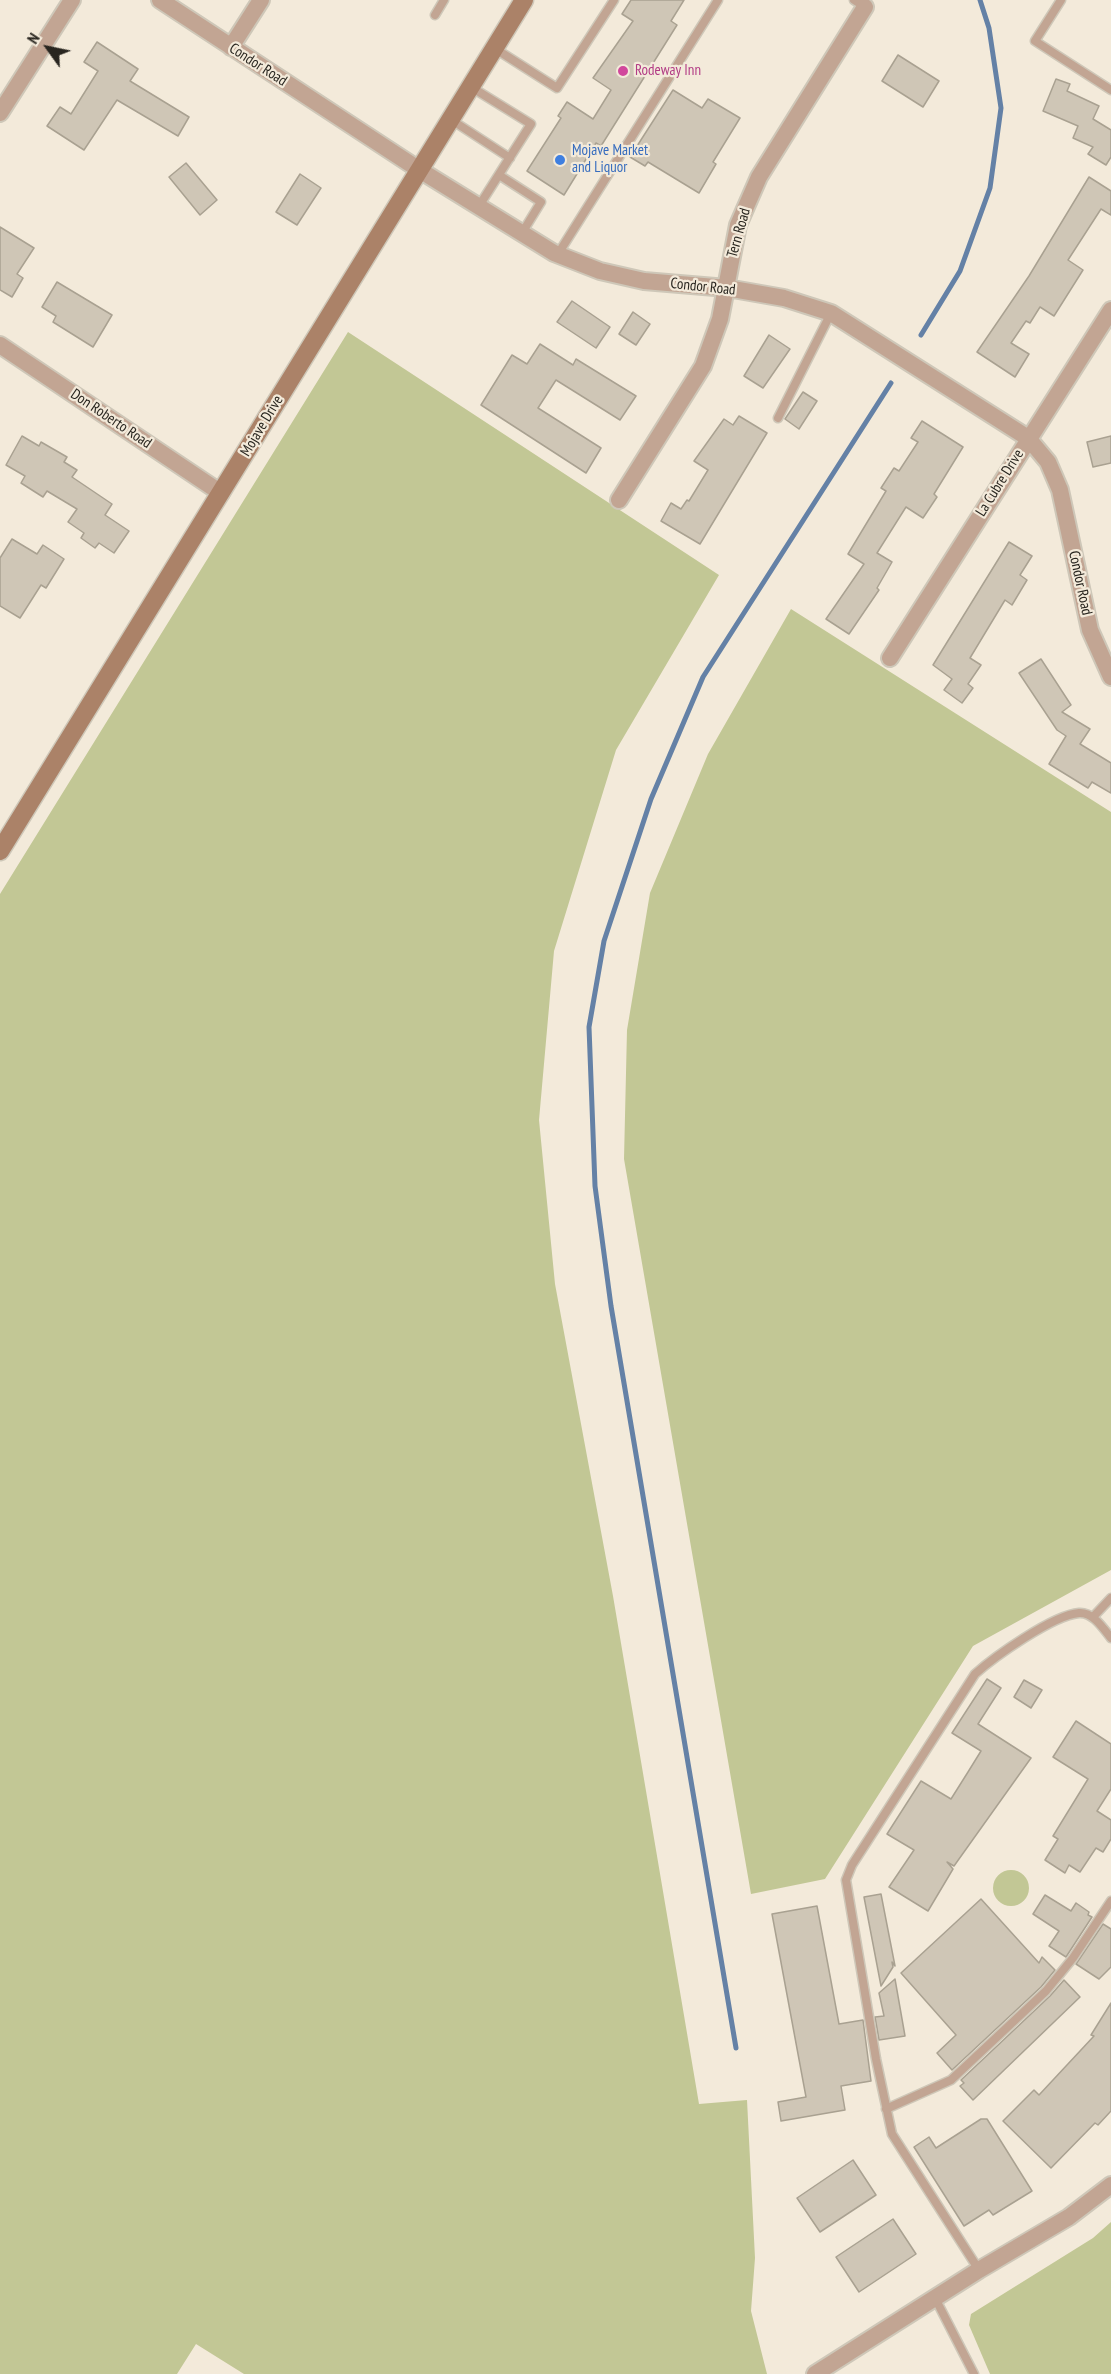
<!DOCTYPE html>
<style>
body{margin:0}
#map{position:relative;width:1111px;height:2374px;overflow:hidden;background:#f3eada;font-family:"PT Sans Narrow",sans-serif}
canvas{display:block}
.north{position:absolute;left:18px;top:18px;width:60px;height:60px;-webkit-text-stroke:4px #f3eada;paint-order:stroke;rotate:303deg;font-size:16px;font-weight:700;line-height:24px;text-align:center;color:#28251f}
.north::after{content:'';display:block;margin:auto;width:21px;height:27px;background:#28251f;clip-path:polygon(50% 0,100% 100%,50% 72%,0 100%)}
</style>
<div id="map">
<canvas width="1111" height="2374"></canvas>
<div class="north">N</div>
</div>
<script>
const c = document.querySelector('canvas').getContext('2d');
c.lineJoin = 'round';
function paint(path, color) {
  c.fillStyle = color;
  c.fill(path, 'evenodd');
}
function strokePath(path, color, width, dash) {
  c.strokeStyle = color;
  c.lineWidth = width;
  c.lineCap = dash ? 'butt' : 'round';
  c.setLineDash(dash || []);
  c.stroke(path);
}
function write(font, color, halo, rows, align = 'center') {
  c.font = font + ' "PT Sans Narrow",sans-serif';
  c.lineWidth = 4.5;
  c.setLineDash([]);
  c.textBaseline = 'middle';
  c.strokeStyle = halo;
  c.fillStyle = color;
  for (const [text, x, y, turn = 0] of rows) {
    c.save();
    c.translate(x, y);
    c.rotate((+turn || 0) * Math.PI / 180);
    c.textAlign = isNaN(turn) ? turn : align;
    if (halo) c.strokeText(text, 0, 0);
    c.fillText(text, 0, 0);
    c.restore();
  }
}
paint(new Path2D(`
 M348,332L719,575L616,750L554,951L539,1120L555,1284L613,1596L699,2104L747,2100L755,2258L751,2311L767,2374H244L196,2344L177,2374H0V894Z
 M791,609L1111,812V1570L973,1646L825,1879L751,1894L624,1159L627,1030L650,893L708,754Z
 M993 1888a18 18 0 1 1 36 0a18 18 0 1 1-36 0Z
 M1111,2222V2374H990L969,2325L971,2314L1093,2238Z`), '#c2c795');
strokePath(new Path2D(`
 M921,335L960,271L990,188L1001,108L989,28L980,0
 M736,2048L611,1306L595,1186L589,1027L604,941L651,799L703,677L891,383`), '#6481a6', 5);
const building = new Path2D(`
 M631,0H684L671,21L677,25L601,146L596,143L564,195L527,171L561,118L558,116L567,102L593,119L611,90L593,78L633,21L622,14Z
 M97,42L138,69L130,81L189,117L178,136L117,100L84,150L47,126L60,107L71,114L98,71L84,62Z
 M898,55L939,81L923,107L882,81Z
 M1056,79L1070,84L1067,91L1099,106L1093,119L1111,130V157L1106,165L1088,154L1093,147L1073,138L1078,126L1043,111Z
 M673,90L702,108L708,99L740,118L713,162L716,164L699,193L648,162L645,166L630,157Z
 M186,163L217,200L200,215L169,177Z
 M300,174L321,188L297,225L276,212Z
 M1089,177L1111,191V215L1101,209L1068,260L1083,270L1054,316L1040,307L1030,323L1026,321L1011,343L1029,354L1015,377L977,352L1029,276Z
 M0,227L34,248L17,274L23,278L12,297L0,290Z
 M57,282L112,315L93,347L53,322L56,316L42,307Z
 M572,301L610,327L596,348L557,322Z
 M633,312L650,324L636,345L619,334Z
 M769,335L790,349L763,388L744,376Z
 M540,344L573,365L576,359L636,396L620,420L556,380L538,408L601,448L586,473L481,405L512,355L527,364Z
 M803,392L817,401L799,429L785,419Z
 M739,416L767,433L700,544L661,521L671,503L681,509L687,500L689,501L708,470L694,461L724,419L733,425Z
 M922,421L963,447L934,494L937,497L923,518L906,507L877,553L892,562L877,588L879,590L849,634L826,619L864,564L848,554L886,491L881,488L894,468L899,471L918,442L911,438Z
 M22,436L39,446L41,442L67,457L64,462L77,470L72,477L112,504L105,515L129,531L114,553L99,543L95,548L81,538L84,533L68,522L77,509L47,491L43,497L21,483L25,476L6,465Z
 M1111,436V463L1093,467L1087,442Z
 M12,539L37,554L43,545L64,559L46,588L41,585L20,618L0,606V558Z
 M1009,542L1032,556L1020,575L1027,580L1012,605L1005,600L970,658L981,665L968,684L973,688L962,703L944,690L952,679L933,665Z
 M1041,659L1071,705L1062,712L1090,729L1080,744L1111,763V793L1092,782L1088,788L1049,764L1066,736L1057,730L1019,673Z
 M987,1679L1001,1688L978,1724L1031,1758L954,1866L947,1862L953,1869L928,1911L889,1887L914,1850L887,1834L921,1781L951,1799L968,1772L981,1751L952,1733Z
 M1024,1680L1042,1690L1031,1708L1014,1697Z
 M1076,1721L1111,1744V1789L1097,1811L1111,1820V1839L1103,1852L1096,1848L1080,1872L1069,1865L1065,1873L1045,1860L1058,1839L1053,1836L1088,1779L1053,1757Z
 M881,1894L895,1966L892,1962L893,1967L881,1986L864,1897Z
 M1045,1895L1071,1911L1076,1903L1089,1912L1088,1915L1092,1917L1066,1957L1049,1946L1059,1931L1033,1914Z
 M981,1899L1039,1963L1042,1957L1055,1970L1041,1987L952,2070L937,2053L956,2035L901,1973Z
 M817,1906L839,2024L863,2020L871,2081L841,2086L845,2110L781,2121L778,2102L806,2097L772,1914Z
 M1103,1924L1111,1929V1967L1099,1979L1076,1964Z
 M895,1979L905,2036L879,2040L875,2017L884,2016L879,1993Z
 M1064,1980L1080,1997L973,2100L960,2086L964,2083L961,2080L1050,1996Z
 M1111,2003V2111L1098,2125L1095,2123L1051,2168L1003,2121L1034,2090L1039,2095L1094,2036L1091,2035Z
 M981,2119H987L1032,2191L993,2215L989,2210L964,2226L914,2147L929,2137L936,2148Z
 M853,2160L876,2195L820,2232L797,2198Z
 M893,2219L916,2254L859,2292L836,2257Z`);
paint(building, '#cfc6b6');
strokePath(building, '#a9a191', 1.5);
const lane = new Path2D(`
 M854,0L865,7
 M1061,0L1035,41L1111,90
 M435,15L444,0
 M494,48L557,88L614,0
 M471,87L531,124L479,206
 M450,119L510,158
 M499,175L541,202L522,233
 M558,254L718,0
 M778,418L831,313
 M1093,1617L1111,1598
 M886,2109L951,2080L998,2036L1046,1991L1073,1958L1111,1901
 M979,2270L892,2134L876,2059L846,1880L852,1865L975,1674C994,1657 1053,1615 1079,1613C1093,1612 1103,1628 1111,1638
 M935,2298L974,2374`);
const street = new Path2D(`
 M160,0L418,169L554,253L600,271L644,281L727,288L784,298L831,313L1028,438L1048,462L1060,490L1090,630L1111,677
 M231,47L261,0
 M0,113L72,0
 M0,345L221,493
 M619,500L703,366L720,319L738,225L759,177L865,7
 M890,658L1111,310
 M815,2374L979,2270L1069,2217L1111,2185`);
const secondary = new Path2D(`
 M0,851L524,0`);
strokePath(lane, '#cec7b8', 11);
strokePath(street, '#cec7b8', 20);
strokePath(secondary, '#cec7b8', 21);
strokePath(lane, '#c2a593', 8);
strokePath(street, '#c2a593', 16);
strokePath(secondary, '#ab8268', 18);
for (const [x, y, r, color] of [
 [623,71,6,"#d1479c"],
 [560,160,6,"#3f7fe0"]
]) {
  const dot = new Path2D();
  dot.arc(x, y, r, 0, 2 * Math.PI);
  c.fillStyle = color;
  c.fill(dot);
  strokePath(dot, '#f3eada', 2);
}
write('15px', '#28251f', '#f3eada', [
 ["Condor Road",258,65,33],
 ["Tern Road",739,233,-74],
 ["Condor Road",703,287,6],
 ["Don Roberto Road",111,419,34],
 ["Mojave Drive",262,426,-59],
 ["La Cubre Drive",1000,483,-58],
 ["Condor Road",1080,583,78]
]);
write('15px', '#b23c85', '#f3eada', [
 ["Rodeway Inn",635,71]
], 'left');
write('15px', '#366cbe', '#f3eada', [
 ["Mojave Market",572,151],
 ["and Liquor",572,168]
], 'left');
</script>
